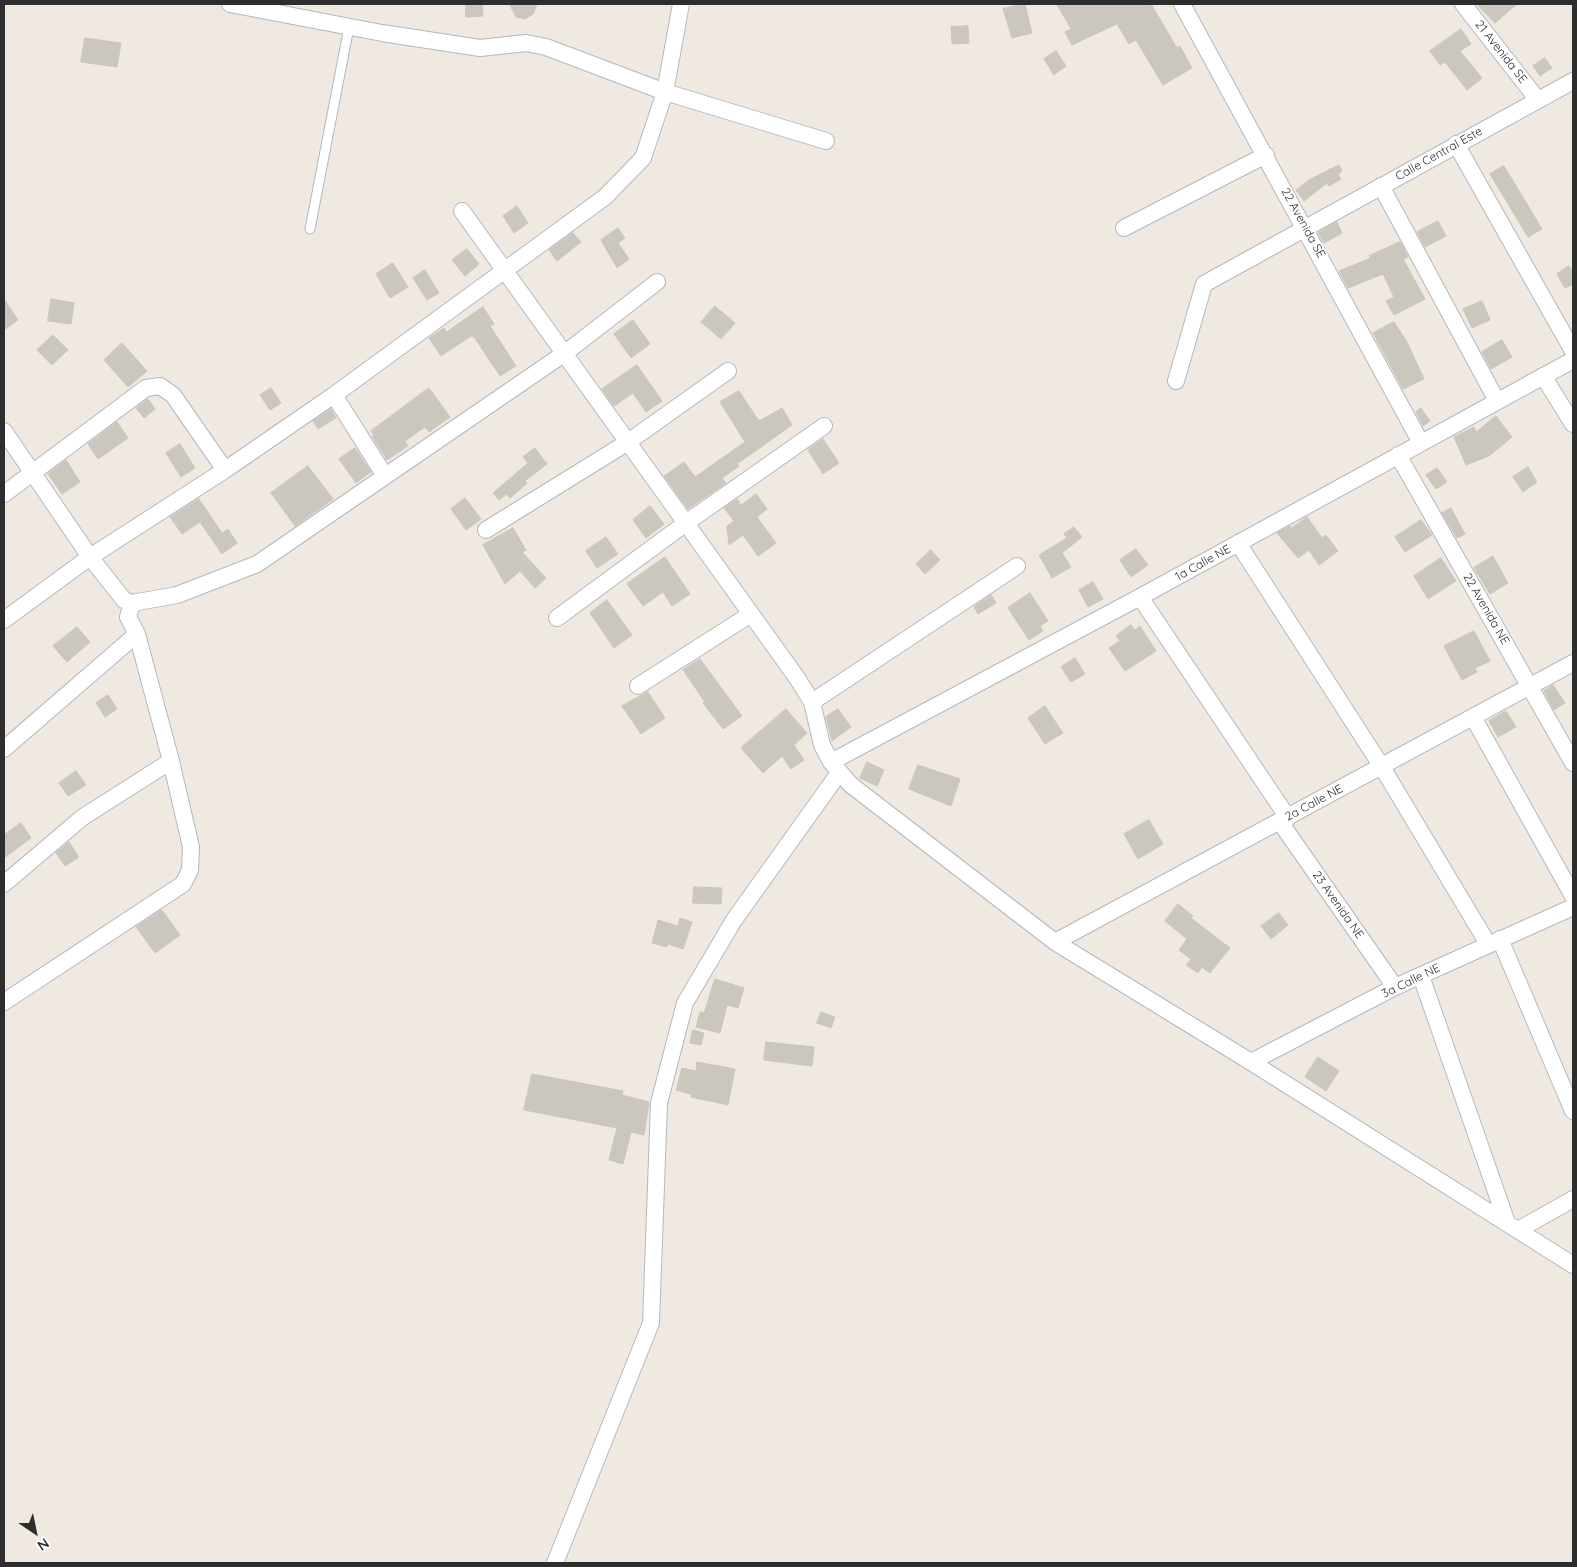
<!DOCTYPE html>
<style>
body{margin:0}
#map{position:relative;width:1577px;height:1567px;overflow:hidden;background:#efe9e1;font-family:Quicksand,sans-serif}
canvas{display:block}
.frame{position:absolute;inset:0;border:5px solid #2e2e2e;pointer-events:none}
.north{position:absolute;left:10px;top:1507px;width:50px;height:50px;-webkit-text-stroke:4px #fff;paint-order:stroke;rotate:146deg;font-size:14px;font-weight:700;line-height:20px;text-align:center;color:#2e2e2e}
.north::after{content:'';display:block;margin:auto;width:18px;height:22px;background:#2e2e2e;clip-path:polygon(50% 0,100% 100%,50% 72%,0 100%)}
</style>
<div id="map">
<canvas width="1577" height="1567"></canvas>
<div class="frame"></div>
<div class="north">N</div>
</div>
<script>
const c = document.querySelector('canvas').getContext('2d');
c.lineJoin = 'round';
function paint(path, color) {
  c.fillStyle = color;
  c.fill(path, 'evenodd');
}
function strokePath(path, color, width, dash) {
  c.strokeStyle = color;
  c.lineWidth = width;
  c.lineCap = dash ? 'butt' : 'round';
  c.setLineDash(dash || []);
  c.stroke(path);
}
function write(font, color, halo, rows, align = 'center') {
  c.font = font + ' Quicksand,sans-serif';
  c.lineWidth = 4;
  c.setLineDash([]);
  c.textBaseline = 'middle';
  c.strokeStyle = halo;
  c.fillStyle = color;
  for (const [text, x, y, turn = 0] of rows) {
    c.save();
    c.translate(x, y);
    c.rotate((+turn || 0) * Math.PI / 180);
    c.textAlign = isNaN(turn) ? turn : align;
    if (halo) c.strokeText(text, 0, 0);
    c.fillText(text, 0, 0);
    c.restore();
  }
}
const building = new Path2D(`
 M466,4H482L483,16L466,17Z
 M510,4H537L533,14L525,19L516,17Z
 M1025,4L1032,33L1012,38L1003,9Z
 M1057,4H1151L1177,48L1180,46L1192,68L1163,85L1136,40L1129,44L1117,24L1072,45L1065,32L1071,29Z
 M1477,4H1517L1495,23Z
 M968,26L969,43L952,44L951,27Z
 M1461,29L1471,44L1460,51L1482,78L1467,90L1445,62L1440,65L1430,51Z
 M85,38L121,43L117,67L81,62Z
 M1056,51L1066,66L1054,75L1044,59Z
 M1545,58L1552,68L1540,76L1533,66Z
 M1339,165L1342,171L1338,174L1341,179L1329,186L1327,183L1304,201L1296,190L1309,180Z
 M1504,166L1542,229L1528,237L1490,174Z
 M517,206L528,223L514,233L503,216Z
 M1438,221L1446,236L1425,247L1417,232Z
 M1337,222L1342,233L1324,243L1318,233Z
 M618,228L625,238L618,243L629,259L617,268L601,240Z
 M573,233L581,242L557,261L549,250Z
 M1400,242L1408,257L1403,259L1425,299L1394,315L1386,301L1394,297L1383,274L1348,288L1339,271L1371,258L1369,256Z
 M467,249L479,264L465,276L452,260Z
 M393,263L408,287L390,298L376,274Z
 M1569,266L1573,273V284L1565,288L1557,274Z
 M425,270L439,293L427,300L413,278Z
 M4,299L18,320L4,330Z
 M51,299L74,303L71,324L48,321Z
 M1482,301L1490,320L1472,328L1463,309Z
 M715,306L735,323L721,339L701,322Z
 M483,307L494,324L490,326L516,366L500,376L474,337L471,336L441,356L429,338L444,328L446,332Z
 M633,320L650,344L631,358L614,334Z
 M1394,322L1407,342L1424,379L1403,389L1373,333Z
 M53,335L68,350L52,365L37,350Z
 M1502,340L1512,357L1491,369L1482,352Z
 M122,343L147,371L128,387L104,360Z
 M637,365L662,401L646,412L633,393L614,406L602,389Z
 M271,388L281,403L270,410L260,395Z
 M429,388L450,417L429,432L425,427L405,441L408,446L387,460L372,436L374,435L371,431Z
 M739,391L759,421L782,408L792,425L737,464L739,466L722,478L726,483L688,509L664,476L684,462L695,477L745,442L720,402Z
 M148,399L155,409L144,418L136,408Z
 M1421,408L1430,421L1423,426L1416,412Z
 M331,409L336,418L318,429L313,421Z
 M1496,416L1512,437L1489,456L1466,465L1454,437L1474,427L1476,432Z
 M117,422L128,438L98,459L88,444Z
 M823,439L839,463L823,474L808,450Z
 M180,444L195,468L181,477L166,453Z
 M355,448L371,472L356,483L339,459Z
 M535,448L547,464L525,481L527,483L510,498L507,494L499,500L493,493L528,463L523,457Z
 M66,460L80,482L62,494L48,474Z
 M308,466L333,499L295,526L271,493Z
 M1528,467L1537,482L1523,492L1513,477Z
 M1437,468L1447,482L1436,489L1426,475Z
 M756,494L767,509L757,517L776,543L758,556L743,535L729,545L727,526L734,521L724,508L737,499L741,505Z
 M465,498L481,519L466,530L451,509Z
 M199,499L222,533L228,529L237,543L222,554L200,522L182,534L170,517Z
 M650,506L664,524L646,538L633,520Z
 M1451,508L1465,534L1457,538L1442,513Z
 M1307,517L1322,538L1326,535L1338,551L1319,565L1309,550L1298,558L1277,533L1290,526L1291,528Z
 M1421,520L1432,535L1405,552L1395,537Z
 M1074,527L1082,537L1062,553L1071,567L1052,578L1039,555L1067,538L1064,534Z
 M513,528L526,550L522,552L546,578L535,588L520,571L505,584L483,545Z
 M606,537L618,554L597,568L586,551Z
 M1136,549L1148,565L1131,577L1120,560Z
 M931,550L940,560L925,574L916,564Z
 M1493,556L1508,583L1490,594L1474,568Z
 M665,557L690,594L672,606L663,592L643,606L627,584Z
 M1441,558L1456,581L1428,599L1414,576Z
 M1093,582L1103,599L1088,607L1079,590Z
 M1030,593L1048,621L1040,626L1043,631L1029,640L1008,608Z
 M991,595L996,603L978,614L974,607Z
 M607,600L632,635L614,648L590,613Z
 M1131,625L1135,630L1140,626L1156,651L1125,671L1109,648L1120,641L1116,636Z
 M77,627L90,642L67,662L53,646Z
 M1474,631L1490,661L1475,668L1477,672L1462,680L1444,646Z
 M1075,658L1085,674L1071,682L1061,667Z
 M700,659L742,716L723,729L703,703L705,702L683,670Z
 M1553,685L1565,703L1554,710L1544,691Z
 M648,692L665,718L641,734L622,706Z
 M108,695L117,709L105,717L96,703Z
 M1045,706L1063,733L1045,744L1028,718Z
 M786,709L807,733L794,745L804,760L791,769L782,756L763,773L741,748Z
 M838,709L851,727L832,741L826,717Z
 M1506,711L1516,727L1498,737L1489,721Z
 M867,762L884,770L877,786L860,778Z
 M918,765L960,779L951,806L909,789Z
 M76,771L86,785L68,796L59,783Z
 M1149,820L1163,844L1138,859L1124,834Z
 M21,823L31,838L4,858V835Z
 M69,842L79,857L65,866L56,853Z
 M694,887L722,888L721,904L693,903Z
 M1178,904L1193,916L1191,918L1230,948L1210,973L1202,967L1198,973L1186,965L1191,959L1179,950L1187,939L1165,921Z
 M162,910L180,935L155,953L136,927Z
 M1279,913L1288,925L1271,939L1261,926Z
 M680,918L692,922L683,949L668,944L667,947L652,943L658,920L678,926Z
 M715,979L744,988L738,1008L727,1005L720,1033L696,1027L700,1012L704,1013Z
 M821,1012L835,1017L831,1028L817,1023Z
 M693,1030L704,1033L701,1045L690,1043Z
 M766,1042L814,1047L812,1066L764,1060Z
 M1318,1057L1339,1071L1326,1091L1305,1077Z
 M697,1062L735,1069L728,1105L691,1097V1094L676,1090L682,1068L696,1071Z
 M532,1074L623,1091L622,1095L649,1102L644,1135L631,1132L623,1164L609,1160L617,1128L524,1110Z`);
paint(building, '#cbc7bf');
strokePath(building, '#cbc5ba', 1);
const service = new Path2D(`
 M310,229L349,27`);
const minor = new Path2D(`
 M230,4L382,33L480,48L526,43L546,47L665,92L826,141
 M1182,4L1421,443
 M1463,4L1538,100
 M1456,144L1573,351
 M1381,186L1497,401
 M462,211L797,678L812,702L822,745L831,762L851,785L1055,942L1251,1062L1573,1265
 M1124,228L1266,155
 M1543,376L1573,424
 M1176,381L1204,284L1573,81
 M334,395L385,476
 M4,431L90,557L124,600L132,603L177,595L257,564L565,353L657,282
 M1398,455L1573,763
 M4,494L146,388L160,386L173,395L225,470
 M486,530L628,442L728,371
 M1238,543L1382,767L1488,944
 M1140,597L1288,818
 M557,618L686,523L824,426
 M4,620L90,557L225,470L334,395L605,197L643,158L665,92L681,4
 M638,686L751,614
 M812,702L1017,566
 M1473,717L1573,896
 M4,749L137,634
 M831,762L1140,597L1573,360
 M1280,822L1395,987
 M4,884L83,817L171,761
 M1500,939L1573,1111
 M1055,942L1573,663
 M1421,976L1507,1223
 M4,1002L183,884L190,870L191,847L171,761L137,634L128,617L132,603
 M1251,1062L1395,987L1573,907
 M1518,1230L1573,1199
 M555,1563L651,1323L659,1103L685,1003L734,920L839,773`);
strokePath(service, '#b4b7c1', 11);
strokePath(minor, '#b4b7c1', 18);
strokePath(service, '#fff', 9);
strokePath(minor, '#fff', 16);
write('12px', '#2e2e2e', '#fff', [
 ["21 Avenida SE",1501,52,52],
 ["Calle Central Este",1439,154,-29],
 ["22 Avenida SE",1303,223,61],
 ["1a Calle NE",1203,563,-29],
 ["22 Avenida NE",1486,609,60],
 ["2a Calle NE",1314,803,-28],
 ["23 Avenida NE",1338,905,55],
 ["3a Calle NE",1411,981,-26]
]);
</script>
